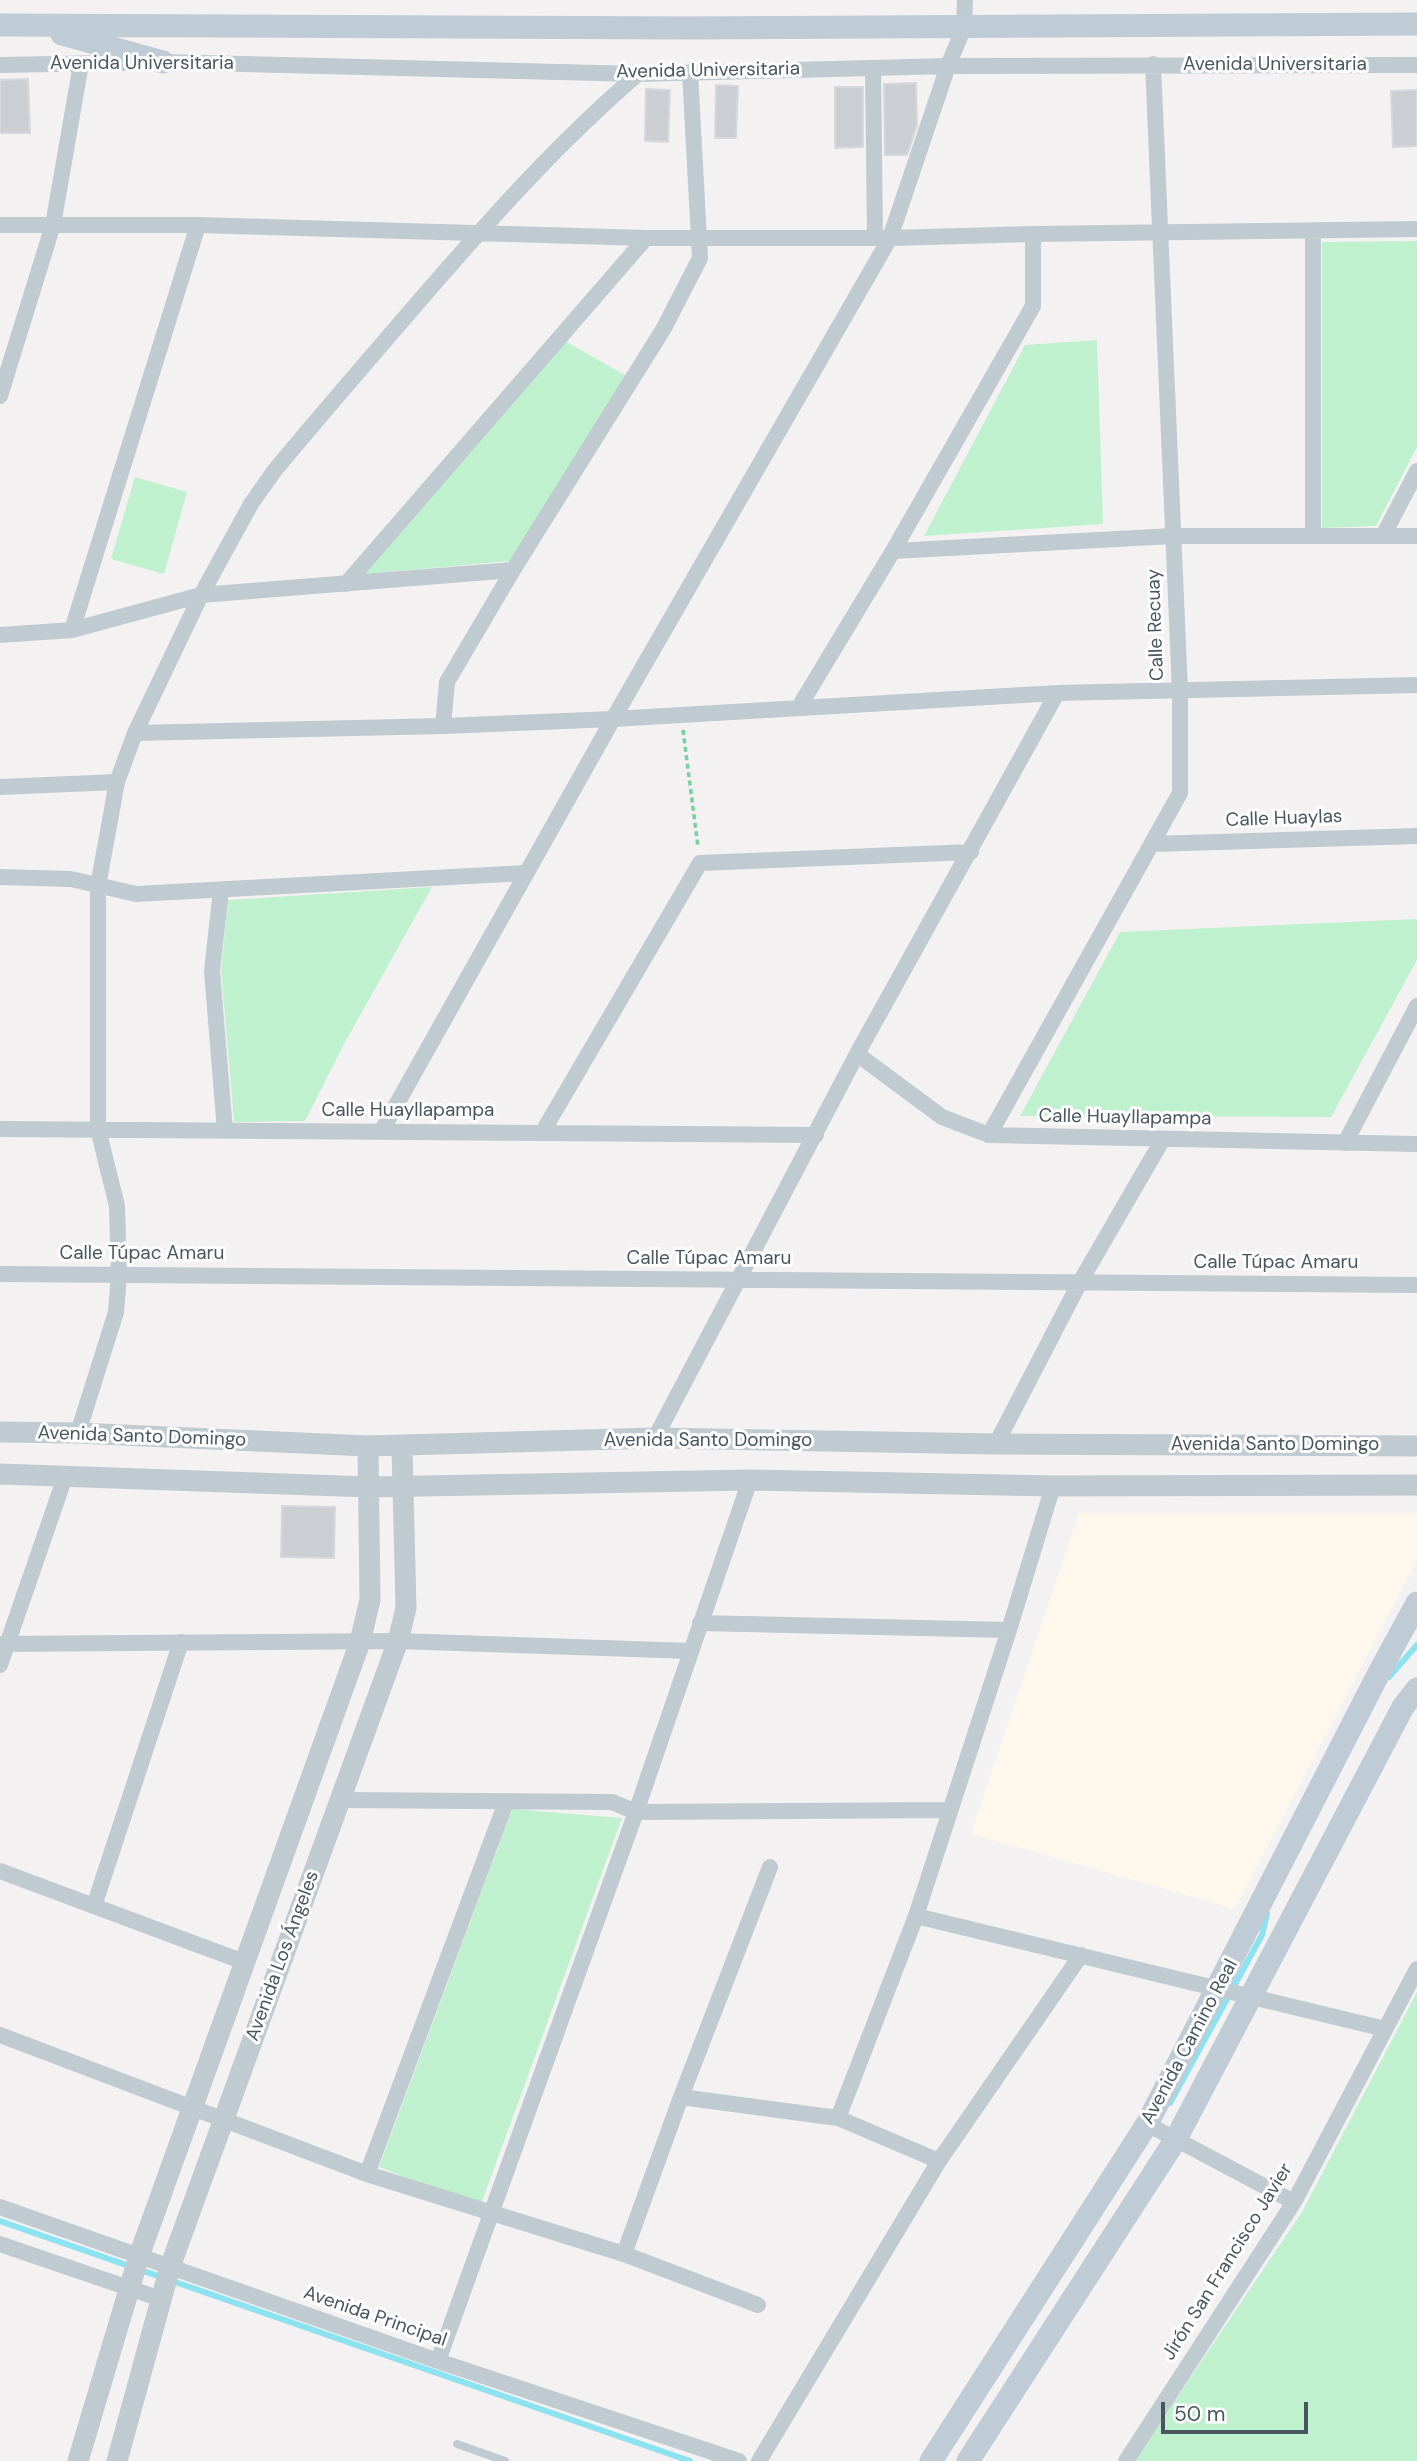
<!DOCTYPE html>
<meta charset="utf-8">
<style>
body{margin:0}
#map{position:relative;width:1417px;height:2461px;overflow:hidden;background:#f4f1f2;font-family:"DM Sans",sans-serif}
canvas{display:block}
.scale{position:absolute;left:1161px;top:2402px;width:147px;height:32px;box-sizing:border-box;border:4px solid #485660;border-top:0;padding-left:9px;font-size:21px;line-height:24px;white-space:nowrap;color:#485660;-webkit-text-stroke:5px #fff;paint-order:stroke}
</style>
<div id="map">
<canvas width="1417" height="2461"></canvas>
<div class="scale">50 m</div>
</div>
<script>
const c = document.querySelector('canvas').getContext('2d');
c.lineJoin = 'round';
function paint(path, color) {
  c.fillStyle = color;
  c.fill(path, 'evenodd');
}
function strokePath(path, color, width, dash) {
  c.strokeStyle = color;
  c.lineWidth = width;
  c.lineCap = dash ? 'butt' : 'round';
  c.setLineDash(dash || []);
  c.stroke(path);
}
function write(font, color, halo, rows, align = 'center') {
  c.font = font + ' "DM Sans",sans-serif';
  c.lineWidth = 6;
  c.setLineDash([]);
  c.textBaseline = 'middle';
  c.strokeStyle = halo;
  c.fillStyle = color;
  for (const [text, x, y, turn = 0] of rows) {
    c.save();
    c.translate(x, y);
    c.rotate((+turn || 0) * Math.PI / 180);
    c.textAlign = isNaN(turn) ? turn : align;
    if (halo) c.strokeText(text, 0, 0);
    c.fillText(text, 0, 0);
    c.restore();
  }
}
paint(new Path2D(`
 M1079,1513H1417V1560L1235,1909L971,1834Z`), '#fdf7ec');
paint(new Path2D(`
 M1417,241V447L1376,526L1322,528V242Z
 M1097,340L1103,524L924,536L1025,345Z
 M565,341L628,377L510,561L363,574Z
 M135,477L187,492L164,574L111,559Z
 M432,887L344,1044L305,1121L234,1122L221,971L228,900Z
 M1417,919V960L1331,1117L1020,1116L1120,932Z
 M512,1809L622,1818L480,2207L379,2167Z
 M1417,1992V2461H1134L1302,2212Z`), '#c0f1cf');
strokePath(new Path2D(`
 M1389,1677L1417,1645
 M1170,2103L1262,1935L1267,1914
 M0,2221L690,2461`), '#8ce2ef', 6);
const building = new Path2D(`
 M28,79L30,133H0V80Z
 M916,83L917,126L907,155H885L884,84Z
 M716,85L738,86L736,138H715Z
 M835,87H863V147L835,148Z
 M646,89L670,90L668,142L645,141Z
 M1417,90V146L1393,147L1391,91Z
 M282,1506L335,1507L334,1558L281,1557Z`);
paint(building, '#cbcfd4');
strokePath(building, '#d5d8dd', 2);
strokePath(new Path2D(`
 M683,730L698,847`), '#76d19e', 3.5, [5, 3.5]);
strokePath(new Path2D(`
 M457,2444L505,2461`), '#bfcad1', 8);
strokePath(new Path2D(`
 M0,65L163,62L638,74L948,66L1417,65
 M873,68L875,238
 M0,225H198L646,238H890L1033,234L1417,229
 M1313,231V536
 M0,396L53,225L81,64
 M1383,536L1417,471
 M893,551L1173,536H1417
 M346,584L646,238
 M72,630L198,225
 M0,635L72,630L201,595L513,570
 M799,707L893,551L1033,306V234
 M443,726L447,682L513,570L664,328L700,258L690,72
 M135,733L443,726L613,719L1057,693L1417,685
 M0,787L117,782
 M1152,844L1417,836
 M0,877L71,879L136,894L526,873
 M221,890L212,971L225,1131
 M857,1054L942,1117L989,1135L1417,1144
 M0,1129L816,1135
 M381,1132L613,719L890,238L948,66L964,27L965,0
 M542,1133L700,863L971,852
 M989,1135L1180,793V691L1153,64
 M1345,1143L1417,1006
 M0,1274L1417,1285
 M78,1433L116,1312L119,1275L117,1206L98,1129V886L117,782L135,733L201,595L251,504L275,470C325,410 376,351 427,292C493,216 561,140 638,74
 M655,1438L857,1054L1057,693
 M996,1444L1080,1282L1163,1139
 M700,1623L1009,1630
 M0,1644L398,1641L691,1651
 M0,1665L66,1474
 M340,1800L612,1802L636,1812L950,1810
 M0,1871L244,1962
 M94,1906L181,1642
 M916,1916L1385,2029
 M0,2035L367,2174L624,2254L758,2305
 M681,2097L838,2118L939,2161
 M838,2118L916,1916L1009,1630L1053,1486
 M1147,2124L1294,2202
 M367,2174L506,1802
 M0,2207L438,2361L739,2461
 M0,2244L161,2299
 M624,2254L681,2097L770,1867
 M438,2361L636,1812L750,1480
 M759,2461L939,2161L1081,1955
 M1126,2461L1294,2202L1417,1969`), '#bfcad1', 16);
strokePath(new Path2D(`
 M0,1432L78,1433L368,1446L655,1438L996,1444L1417,1446
 M0,1474L369,1487L750,1480L1053,1486L1417,1485
 M78,2461L139,2256L360,1642L370,1600L368,1446
 M117,2461L170,2267L398,1641L406,1608L402,1446`), '#bfcad1', 21);
strokePath(new Path2D(`
 M0,25L688,28L1417,24
 M62,34L163,62
 M931,2461L1147,2124L1380,1671L1417,1603
 M968,2461L1176,2139L1403,1707L1417,1689`), '#bfcbd5', 23);
write('19px', '#485660', '#fff', [
 ["Avenida Universitaria",142,64],
 ["Avenida Universitaria",1275,65],
 ["Avenida Universitaria",708,71,-1],
 ["Calle Recuay",1156,625,-92],
 ["Calle Huaylas",1284,819,-2],
 ["Calle Huayllapampa",408,1111],
 ["Calle Huayllapampa",1125,1118,1],
 ["Calle Túpac Amaru",142,1254],
 ["Calle Túpac Amaru",709,1259],
 ["Calle Túpac Amaru",1276,1263],
 ["Avenida Santo Domingo",142,1437,2],
 ["Avenida Santo Domingo",708,1441],
 ["Avenida Santo Domingo",1275,1445],
 ["Avenida Los Ángeles",283,1956,-70],
 ["Avenida Camino Real",1190,2042,-62],
 ["Jirón San Francisco Javier",1228,2262,-58],
 ["Avenida Principal",375,2317,19]
]);
</script>
